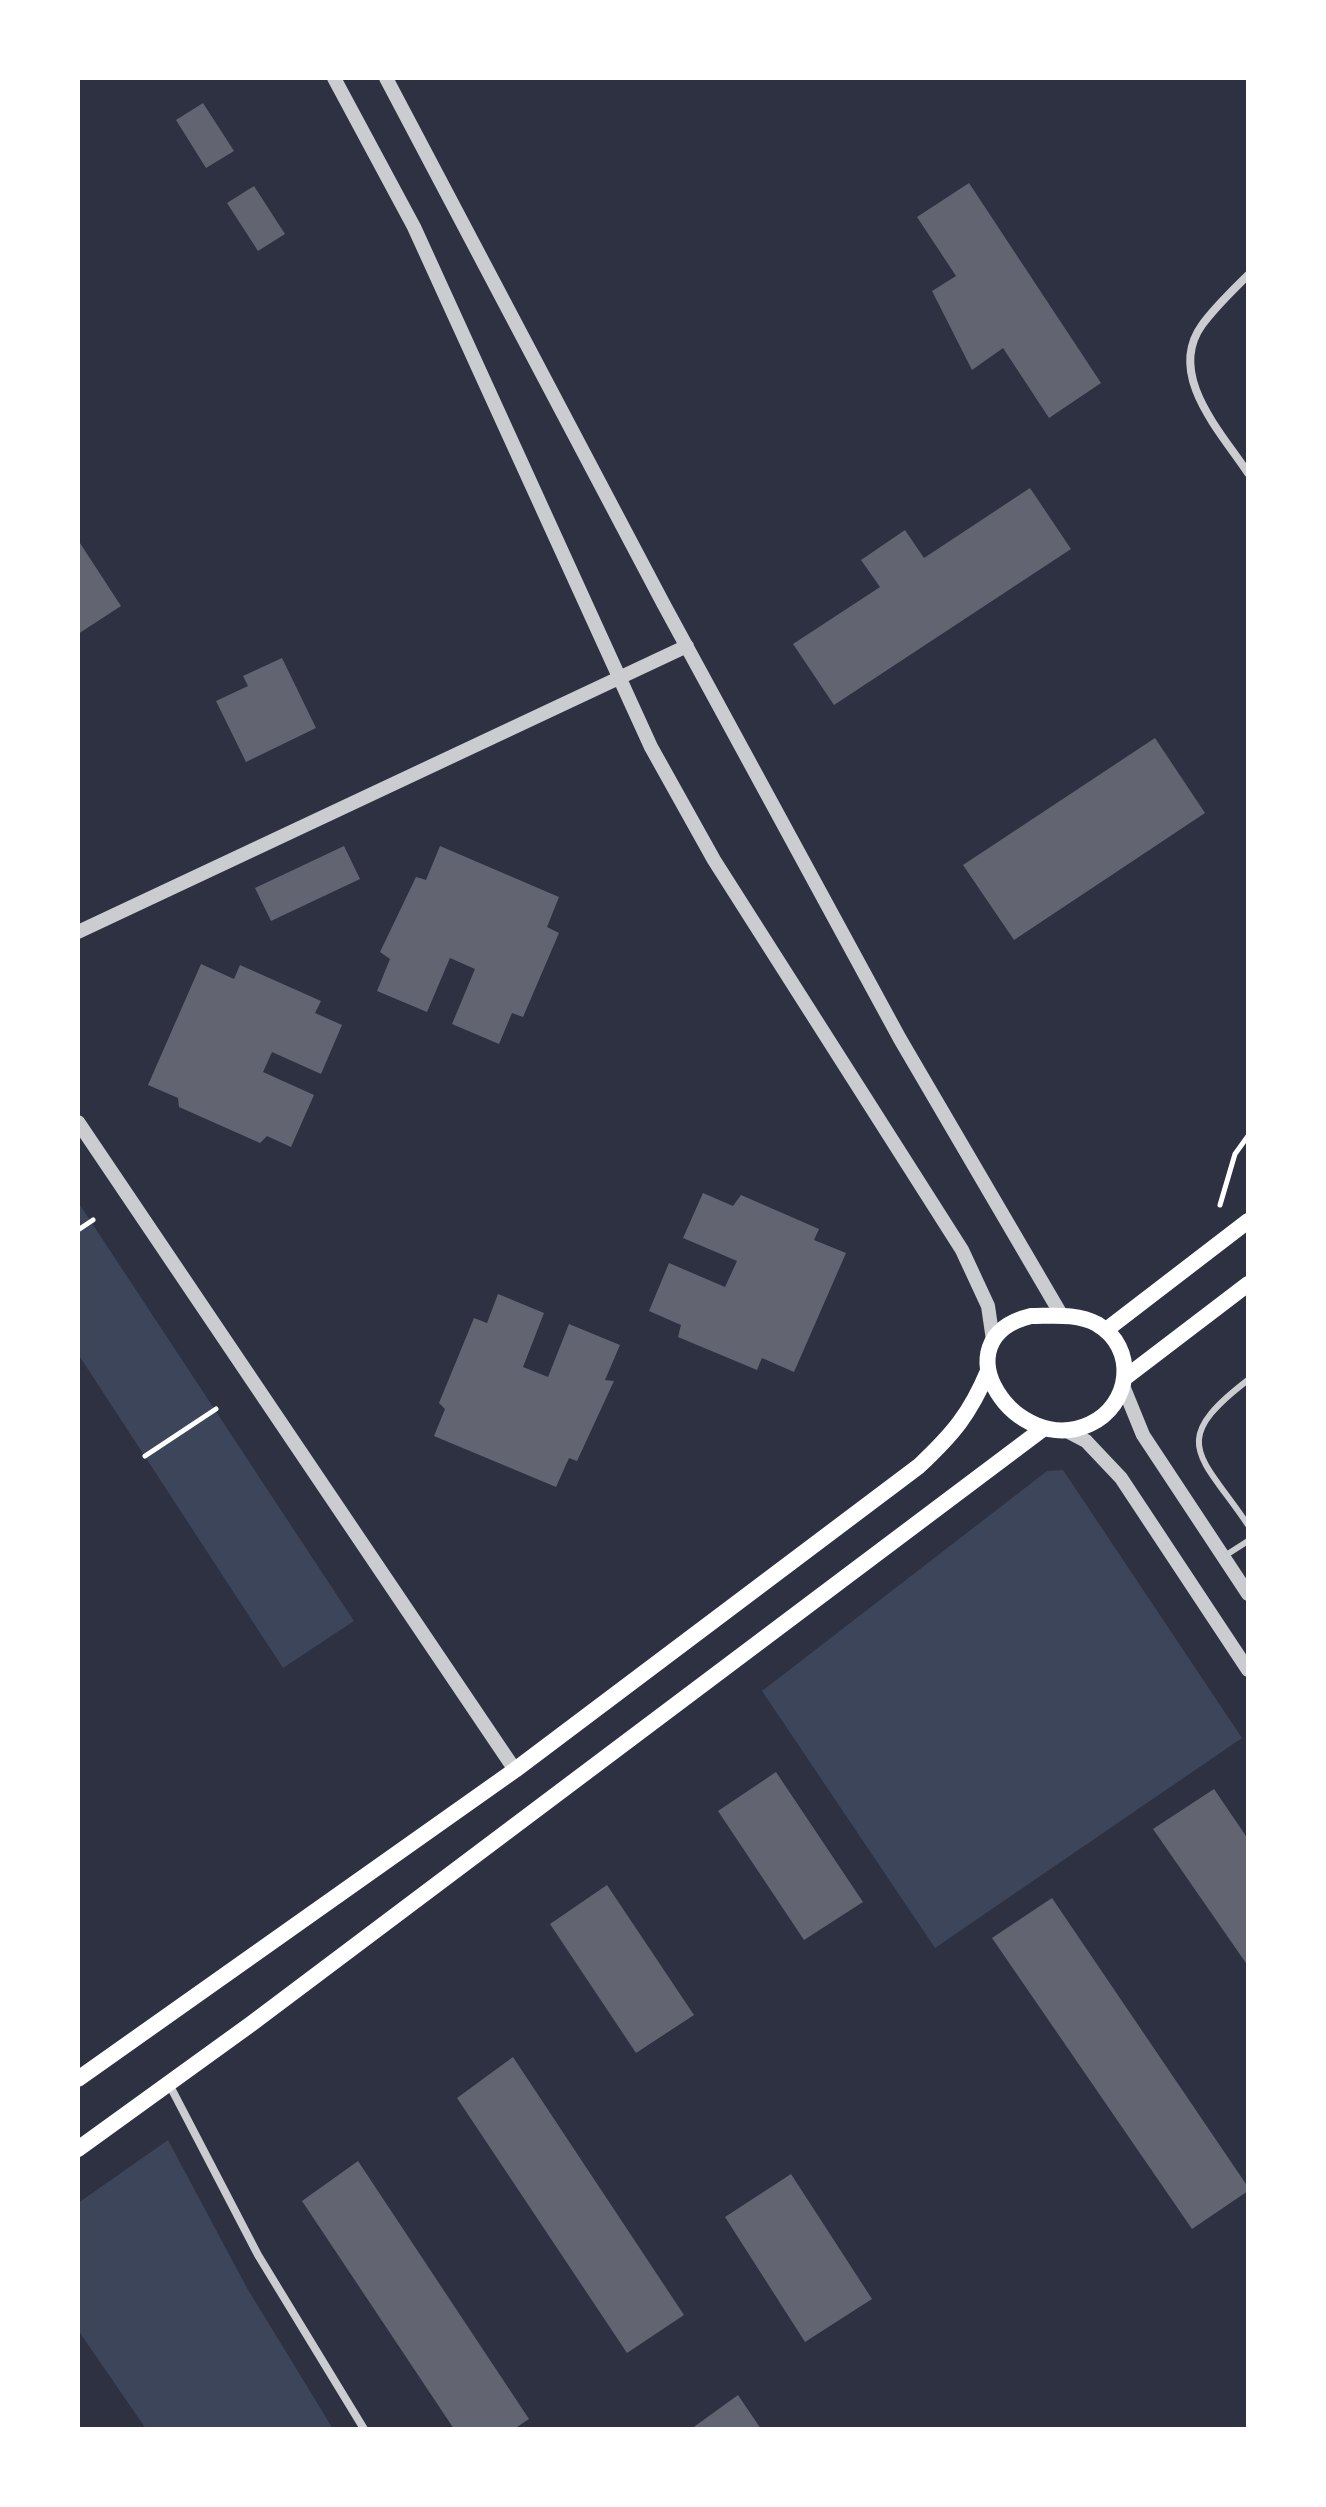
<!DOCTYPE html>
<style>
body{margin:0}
#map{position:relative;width:1326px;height:2507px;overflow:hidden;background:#2d3142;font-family:Jost,sans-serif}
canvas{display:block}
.frame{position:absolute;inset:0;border:80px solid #fff;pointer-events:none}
</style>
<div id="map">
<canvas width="1326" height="2507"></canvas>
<div class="frame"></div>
</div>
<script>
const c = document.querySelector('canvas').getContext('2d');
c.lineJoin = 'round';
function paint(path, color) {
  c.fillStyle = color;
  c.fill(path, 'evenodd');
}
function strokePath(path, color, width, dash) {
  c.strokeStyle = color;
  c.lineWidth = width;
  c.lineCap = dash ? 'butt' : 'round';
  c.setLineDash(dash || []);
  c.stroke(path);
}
paint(new Path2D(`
 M78,1202L354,1621L283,1668L78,1354Z
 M1063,1470L1242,1738L935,1948L762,1691L1047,1471Z
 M168,2140L247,2288L333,2429H146L78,2330V2203Z`), '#3c4559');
paint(new Path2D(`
 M203,103L234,151L206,168L176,120Z
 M969,183L1101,383L1049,418L1003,348L972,370L932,291L956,276L917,217Z
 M254,186L285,234L258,251L227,203Z
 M1030,488L1071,549L834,705L793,644L880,587L861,560L905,530L924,558Z
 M78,540L121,606L78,634Z
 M282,658L316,728L246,762L216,701L248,686L243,676Z
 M1155,738L1205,813L1014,940L963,865Z
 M344,846L360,879L271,921L255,888Z
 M440,846L559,897L547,927L559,933L523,1017L512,1013L499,1044L452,1024L475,969L450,958L427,1012L377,991L390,959L380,952L416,877L426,880Z
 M201,964L234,979L240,965L321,1001L315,1013L342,1025L321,1074L272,1052L263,1072L314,1095L291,1147L267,1136L260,1143L179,1107L178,1098L148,1085Z
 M703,1193L733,1206L741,1195L819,1229L814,1240L846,1253L794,1372L762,1358L757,1370L678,1337L681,1325L649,1311L669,1263L725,1287L737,1261L683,1238Z
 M498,1294L544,1313L523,1367L548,1377L569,1324L620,1345L605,1380L614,1381L577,1461L569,1458L556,1487L434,1436L445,1409L439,1403L474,1318L487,1323Z
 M776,1772L863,1902L804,1940L718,1811Z
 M1214,1789L1248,1839V1966L1153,1829Z
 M607,1885L694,2015L636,2053L550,1924Z
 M1052,1898L1248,2187V2191L1192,2229L992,1938Z
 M513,2057L684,2315L627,2353L457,2098Z
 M358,2161L529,2419L514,2429H454L302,2201Z
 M791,2174L872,2299L805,2342L725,2217Z
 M738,2395L761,2429H691Z`), '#626471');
strokePath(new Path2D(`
 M1220,1205L1235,1154L1248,1136
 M78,1230L93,1220
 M145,1456L216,1409`), '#fff', 5);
strokePath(new Path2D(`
 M1248,1380C1167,1442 1200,1454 1248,1525
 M1223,1557L1248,1541`), '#caccd0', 6);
strokePath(new Path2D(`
 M1248,275C1232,291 1215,307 1202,325C1166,375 1221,432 1248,473
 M169,2084L258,2255L364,2429`), '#caccd0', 8);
strokePath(new Path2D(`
 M334,78L414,227L651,747L714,860L962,1250L988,1306L993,1340
 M386,78L663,603L900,1039L1062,1316
 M78,932L687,646
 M78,1122L515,1770
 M1123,1386L1143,1435L1248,1594
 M1065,1430L1086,1441L1121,1478L1248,1670`), '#caccd0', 14);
strokePath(new Path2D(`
 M1031,1316C1053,1316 1077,1313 1097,1324C1138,1348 1131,1405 1090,1424C1016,1459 936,1339 1031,1316Z
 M1106,1330L1248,1221
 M1126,1377L1248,1284
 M78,2079L515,1770L919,1466C953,1434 970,1414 988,1371
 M78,2149L251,2024L1044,1428`), '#fff', 16);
</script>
